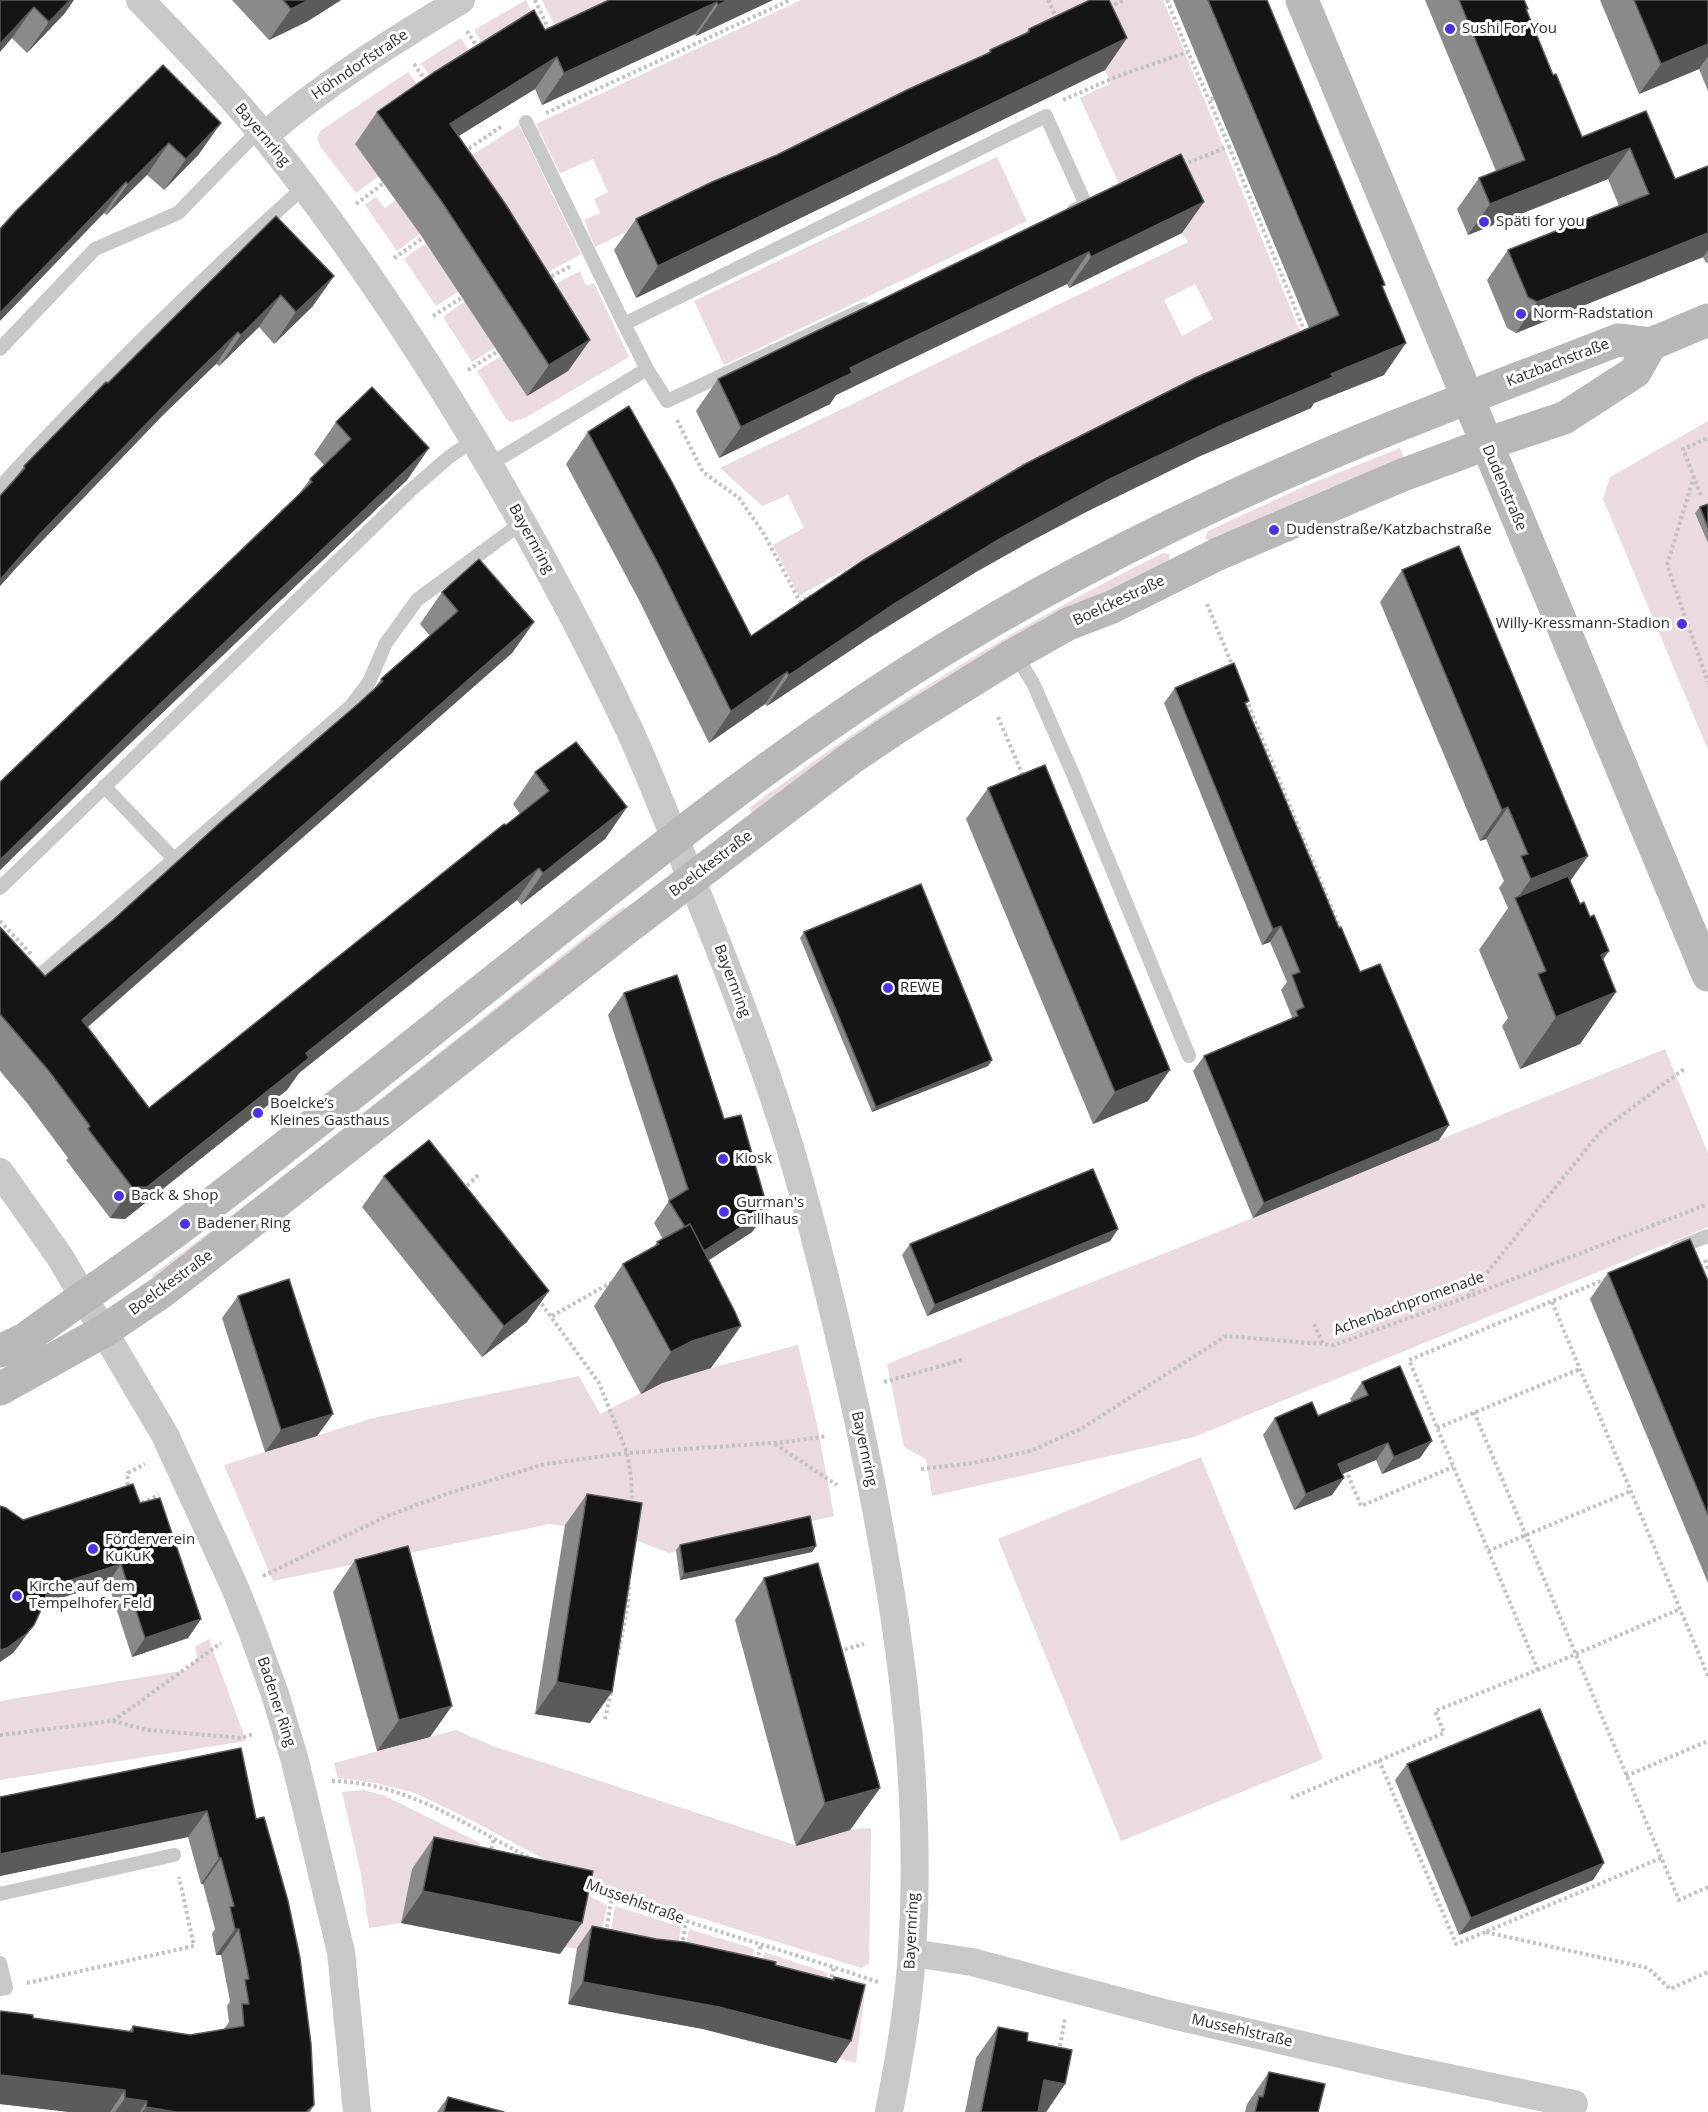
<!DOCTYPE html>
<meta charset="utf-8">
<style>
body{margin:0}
canvas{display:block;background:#fff}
</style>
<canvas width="1708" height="2112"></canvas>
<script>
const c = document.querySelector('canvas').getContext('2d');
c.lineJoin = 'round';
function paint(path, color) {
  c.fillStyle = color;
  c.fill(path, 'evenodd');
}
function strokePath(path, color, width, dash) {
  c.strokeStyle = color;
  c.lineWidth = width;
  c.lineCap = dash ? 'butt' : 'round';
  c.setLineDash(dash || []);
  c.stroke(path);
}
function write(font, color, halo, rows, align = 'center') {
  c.font = font + ' "Open Sans",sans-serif';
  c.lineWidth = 6;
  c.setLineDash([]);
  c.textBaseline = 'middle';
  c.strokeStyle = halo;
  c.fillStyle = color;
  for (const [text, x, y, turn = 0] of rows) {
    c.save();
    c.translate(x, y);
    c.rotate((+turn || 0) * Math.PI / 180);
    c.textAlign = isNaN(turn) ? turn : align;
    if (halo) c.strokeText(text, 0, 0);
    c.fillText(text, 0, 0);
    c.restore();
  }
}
paint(new Path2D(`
 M526,0L550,48L490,55L474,30Z
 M542,0H619L557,30Z
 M801,0H1163L1302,336L1011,476L799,596L773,545L804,528L788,495L762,506L720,468L1188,242L1182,233L1120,186L1080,98L1111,83L1078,13L595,247L584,220L600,213L594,199L608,192L593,159L560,173L536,124ZM1195,284L1213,319L1182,336L1164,300Z
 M461,38L477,63L438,87L421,63Z
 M408,72L425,95L379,176L356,193L320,146L317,138L320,131Z
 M519,125L581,254L532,281L455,166Z
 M997,157L1027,221L724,365L694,301Z
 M376,197L385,208L396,200L420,234L397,251L365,205Z
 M426,243L459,291L436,306L404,259Z
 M580,271L586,286L594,283L629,357L525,418L511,422L506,419L477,371L501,356L524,300Z
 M465,301L496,347L472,362L443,317Z
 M1708,421V750L1603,499L1610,477Z
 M1400,448L1404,457L1308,497L1210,541L1205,538L1208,531L1303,487Z
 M1163,553L1170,554L1169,561L753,817L749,808C882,710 1015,626 1163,553Z
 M624,906L629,914L158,1283L152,1275L272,1185Z
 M1665,1049L1708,1153V1227L1194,1437L932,1496L926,1459L904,1447L887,1364L1253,1218L1439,1140Z
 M798,1345L817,1424L834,1516L669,1553L620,1534L550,1524L273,1581L224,1465L373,1418L579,1376L600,1414L678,1374L711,1368Z
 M1201,1457L1323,1759L1121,1841L998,1539Z
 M209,1639L246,1741L0,1780V1701L187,1670L197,1658L195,1647Z
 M456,1730L493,1746L795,1845L853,1829L871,1828L869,1964L861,1968L604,1888L575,1876L475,1822L415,1793L375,1783L338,1778L334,1763Z
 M364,1790L383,1795L480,1843L473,1882L412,1869L401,1923L369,1928L361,1874L342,1792Z
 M500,1852L607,1905L598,1951L561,1947Z
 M615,1906L681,1927L675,1964L607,1953Z
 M689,1929L754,1949L747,1982L682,1966Z
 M764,1952L828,1973L821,2000L757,1984Z
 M838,1976L866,1983L856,2063L837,2058L830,2002Z`), '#ebdbe0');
strokePath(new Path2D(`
 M535,0L550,32
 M1048,0L1058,21
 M1167,0L1188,52
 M1109,7L1125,0
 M467,31L479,50
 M414,64L427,83
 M1063,100L1118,76L1188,52L1209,100
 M546,113L790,0
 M1229,146L1306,335
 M464,152L502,126
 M1183,165L1229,146L1209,100L1214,98
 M356,204L384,183
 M394,258L423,238
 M546,279L571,266
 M433,316L463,297
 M468,370L498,351
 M677,420L703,472L739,498L764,534L800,602L811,596
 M1694,476L1667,565L1708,682
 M981,491L1026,464
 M1701,495L1683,449L1708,438
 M1207,604L1233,667
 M1246,699L1341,931
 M998,717L1024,778
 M0,921L31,954
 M463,1190L480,1173
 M1705,1260L1708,1269
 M1468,1296L1601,1131L1684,1069
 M538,1299L599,1383L627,1453L631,1477L632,1503
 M1552,1302L1708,1676
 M552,1316L612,1282
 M1314,1324L1323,1344
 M884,1382L962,1360
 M1474,1412L1679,1900L1708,1887
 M1437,1428L1580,1369
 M775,1444L837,1485
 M921,1469L973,1463L1030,1451L1081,1429L1226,1336L1334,1345L1467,1297L1708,1204
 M1348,1475L1361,1506L1453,1467
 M127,1491L128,1473L145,1464
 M142,1503L159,1495
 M1488,1551L1631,1491
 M263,1576L387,1516L449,1493L545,1464L627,1453L786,1442L827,1436
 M839,1651L864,1644
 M618,1655L628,1604L629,1583
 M1538,1670L1409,1360L1606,1279
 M605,1719L611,1692
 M113,1721L147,1730L242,1738L253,1734
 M0,1735L113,1721L221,1643
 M1379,1760L1456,1944L1485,1932
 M1626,1776L1708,1741
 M332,1781C344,1781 357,1783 369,1785C429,1797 478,1832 532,1859
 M1291,1798L1444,1733L1435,1711L1560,1661L1680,1609
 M490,1855L494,1838
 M1661,1858L1485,1932L1648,1968L1670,1989L1708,1972
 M585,1884C681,1924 782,1948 880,1983
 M606,1933L612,1895
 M682,1946L686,1921
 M757,1961L761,1944
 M27,1983L194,1946L179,1877
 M830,1983L834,1967
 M1059,2052L1065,2018`), '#c2c2c2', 4, [3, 3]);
strokePath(new Path2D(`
 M526,122L624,324
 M0,349L95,249L178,213L259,130
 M647,369L624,324L1046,116L1086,205L1074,210
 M489,465L647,369L667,401L864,309
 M0,487C96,382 198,282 304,187
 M1015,654L1033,683L1073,774L1189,1056
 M104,786L175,860
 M0,888L411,490L449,457L474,440
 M0,964L15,980L29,983L46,970L351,706L369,682L386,643L417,600L523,522
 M1677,1248L1708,1236
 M0,1894L174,1855
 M0,1963L6,1988L0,1989`), '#c8c8c8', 14);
strokePath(new Path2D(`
 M140,0C183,44 226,89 265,137C343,233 412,337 476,443C531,535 583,631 629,729C650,775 668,822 687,868C725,962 762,1055 791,1151C816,1236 837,1324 856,1410C894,1586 924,1770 912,1951C909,2005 899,2059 889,2112
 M264,136C324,84 393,41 461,0
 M0,1172L60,1257L165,1435L235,1588L251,1628L275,1694L295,1761L341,1952L357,2112
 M912,1953L972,1962L1168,2014L1401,2068L1574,2104`), '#c8c8c8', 28);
strokePath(new Path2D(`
 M1302,0L1708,975
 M0,1351L25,1339C76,1302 129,1266 180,1228C291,1144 399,1056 509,969C652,855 796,739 953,644C1073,571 1198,510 1326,455C1422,414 1521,378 1618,340L1651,344L1708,320
 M0,1389L104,1331L163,1291L627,928L850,759L896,728L1015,654L1068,624L1112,607L1218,554L1400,476L1486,444L1564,418L1635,372L1651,344`), '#b8b8b8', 33);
paint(new Path2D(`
 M0,0L65,13L27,53L12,38Z
 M232,0H341L308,21L269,40Z
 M609,0H773L696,36L695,34L542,105L535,89L458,136L590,340L568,371L527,396L420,234L355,144L377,112L545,30Z
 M1173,0H1267L1383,288L1384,375L1314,403L1311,408L1198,457L1086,512L1031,541L976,572L869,638L767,706L765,704L709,743L639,600L566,464L588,432L751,636L1309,328Z
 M1425,0H1524L1528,9L1526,11L1553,75L1582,137L1646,111L1675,179L1708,166V262L1706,263L1703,257L1516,333L1507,328L1487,280L1508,250L1619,206L1608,179L1468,235L1457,209L1479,178L1496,171Z
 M1600,0H1708V91L1699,69L1639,94Z
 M1029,29L1127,38L1105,70L636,298L614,250L636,219L777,155L988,54L990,50L1026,33Z
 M163,65L199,154L164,190L147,175L106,215L104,213Z
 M1181,154L1182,233L1069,288L1067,284L836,395L830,404L719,458L696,411L718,379Z
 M276,216L334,276L312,307L274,344L259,327L219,366L216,364L162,416L17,567L0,586V496L14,480L24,466Z
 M336,422L429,448L407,480L117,756L0,870V782L299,494L310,479L324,465L314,454Z
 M1708,504V543L1695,513L1700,507Z
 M1402,570L1570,881L1616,992L1580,1044L1520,1069L1502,1026L1508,1018L1479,950L1508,908L1499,888L1504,881L1486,839L1480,841L1380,602Z
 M442,592L534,622L512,653L88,1027L149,1108L520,814L513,804L535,772L627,807L605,839L521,905L517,900L448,954L299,1073L287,1090L125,1219L110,1218L66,1160L68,1158L27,1103L0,1071V927L45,976L113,920L359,703L374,689L381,679L430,636L420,624Z
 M1175,688L1246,705L1339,928L1360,972L1449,1125L1439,1140L1253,1218L1193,1071L1204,1056L1290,1019L1292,1017L1281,990L1287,982L1270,942L1262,945L1164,703Z
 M988,788L1148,1101L1093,1124L966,819Z
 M804,932L992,1060L988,1066L872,1112L800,938Z
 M624,993L724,1119L768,1210L752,1232L709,1260L711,1368L662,1383L641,1394L594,1306L623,1264L654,1247L657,1242L663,1239L654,1223L669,1201L608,1015Z
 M384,1176L527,1322L482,1357L362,1207Z
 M1118,1229L1110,1241L927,1316L902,1255L910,1244Z
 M1608,1273L1708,1281V1583L1590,1299Z
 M238,1296L333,1414L317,1436L265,1452L222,1318Z
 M1362,1382L1420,1458L1382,1474L1376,1460L1342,1474L1332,1495L1294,1510L1263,1435L1275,1418L1318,1416L1352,1402L1350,1399Z
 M587,1494L590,1723L535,1714L565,1525Z
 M140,1503L201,1619L188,1638L132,1657L108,1583L43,1603L21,1643L13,1653L0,1662V1506L23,1520Z
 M680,1545L816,1546L812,1552L680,1580L676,1550Z
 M355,1560L430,1737L377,1751L333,1592Z
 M764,1578L880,1788L850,1830L796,1846L735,1620Z
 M241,1748L314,2105L310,2112H70L0,2104V2011L33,2018L129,2031L133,2026L190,2035L224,2029L229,2022L227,2006L230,2001L221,1955H216L212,1934L215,1929L203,1884H201L188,1837L0,1876V1797Z
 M1407,1764L1604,1863L1593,1880L1459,1935L1395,1780Z
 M434,1837L560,1954L401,1923L412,1869Z
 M592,1926L775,1965L832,1979L834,1977L851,2041L836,2063L703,2029L568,2004L577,1948Z
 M998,2027L1027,2041L1065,2084L1046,2112H965L976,2058Z
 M1269,2072L1318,2112H1245L1247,2104Z
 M448,2097L504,2112H437Z`), '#8a8a8a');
paint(new Path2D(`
 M70,0H74L65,13L27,53L49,22Z
 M309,0H341L308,21L269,40L291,9Z
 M728,0H773L696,36L718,5Z
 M717,2L695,34L542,105L564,73Z
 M34,7L12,38L0,52V44Z
 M1127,38L1105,70L636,298L658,266Z
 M1708,44V56L1699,69L1639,94L1661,64Z
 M557,57L535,89L428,155L450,124Z
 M221,123L199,154L164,190L186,159Z
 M169,143L147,175L106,215L128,184Z
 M1630,148L1608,179L1468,235L1490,204Z
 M126,182L104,213L0,321V313Z
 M1204,202L1182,233L1069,288L1091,257Z
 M1708,233V250L1703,257L1516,333L1537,302Z
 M1089,252L1067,284L836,395L830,404L719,458L741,427L850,368Z
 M334,276L312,307L274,344L296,312Z
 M281,295L259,327L219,366L241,335Z
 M238,332L216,364L162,416L17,567L0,586V580L39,535L184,385Z
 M590,340L568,371L527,396L549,365Z
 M1406,343L1384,375L1314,403L1311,408L1198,457L1086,512L1031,541L976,572L869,638L767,706L789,675L891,606L998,540L1108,480L1220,426L1331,374Z
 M429,448L407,480L117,756L0,870V860L139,724Z
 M534,622L512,653L60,1051L82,1020Z
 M787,672L765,704L709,743L731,711Z
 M627,807L605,839L521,905L543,873Z
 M1508,807L1486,839L1480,841L1502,810Z
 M1588,856L1566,887L1516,900L1531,879Z
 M539,868L517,900L299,1073L287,1090L125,1219L110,1218L132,1187L306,1053Z
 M1281,926L1270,942L1262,945L1273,929Z
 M1609,951L1573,1003L1601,955Z
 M1616,992L1580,1044L1520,1069L1556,1017Z
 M992,1060L988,1066L872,1112L876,1107Z
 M1170,1070L1148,1101L1093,1124L1115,1092Z
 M1449,1125L1439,1140L1253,1218L1264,1203Z
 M768,1210L752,1232L686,1275L701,1253Z
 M1118,1229L1110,1241L927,1316L935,1305Z
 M549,1291L527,1322L482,1357L504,1326Z
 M741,1326L711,1368L662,1383L641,1394L671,1352L692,1341Z
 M333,1414L317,1436L265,1452L281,1430Z
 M1432,1441L1420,1458L1382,1474L1394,1457Z
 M1388,1443L1376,1460L1326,1481L1338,1464Z
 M1344,1478L1332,1495L1294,1510L1306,1494Z
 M816,1546L812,1552L680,1580L684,1574Z
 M121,1564L108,1583L36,1606L49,1587Z
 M201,1619L188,1638L132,1657L145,1638Z
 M34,1625L13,1653L0,1662V1650Z
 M557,1682L612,1692L590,1723L535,1714Z
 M452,1706L430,1737L377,1751L399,1720Z
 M880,1788L850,1830L796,1846L825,1803Z
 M207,1811L188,1837L0,1876V1854Z
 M219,1858H221L203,1884H201Z
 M1604,1863L1593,1880L1459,1935L1471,1918Z
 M423,1891L582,1923L560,1954L401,1923Z
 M235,1929H239L221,1955H216Z
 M583,1982L719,2007L851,2041L836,2063L703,2029L568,2004Z
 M0,2075L125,2090L110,2112H70L0,2104Z
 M1044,2080L1065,2084L1046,2112H1025Z
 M125,2098L147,2101L140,2112H115Z
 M146,2107L176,2112H142Z`), '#5b5b5b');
const building = new Path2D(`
 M0,0H70L49,22L34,7L0,44Z
 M283,0H309L291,9Z
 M609,0H728L718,5L717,2L564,73L557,57L450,124L506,205L590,340L549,365L442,202L377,112L433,73L534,10L545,30Z
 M1090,0H1109L1127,38L658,266L636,219L712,182L777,155L909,89L991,52L990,50L1029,32V29Z
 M1208,0H1267L1385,285L1382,286L1406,343L1331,374L1333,377L1220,426L1108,480L998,540L891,606L789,675L787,672L731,711L661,569L588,432L629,406L672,482L751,636L862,561L1027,463L1197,377L1339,315Z
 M1459,0H1524L1528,9H1526L1553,75L1556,74L1582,137L1646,111L1675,179L1708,166V233L1537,302L1528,297L1508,250L1649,194L1630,148L1490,204L1479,178L1525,160Z
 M1634,0H1708V44L1661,64Z
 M163,65L221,123L186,159L169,143L128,184L126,182L0,313V229L16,211Z
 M1181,154L1204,202L1091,257L1089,252L850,368L852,373L741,427L718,379Z
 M276,216L334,276L296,312L281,295L241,335L238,332L184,385L39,535L0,580V496L25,468L24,466L106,382L108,383Z
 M372,387L429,448L139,724L0,860V782L312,482L310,479L351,439L336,422Z
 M1708,504V528L1700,507Z
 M1459,546L1588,856L1531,879L1521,856L1528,854L1508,807L1502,810L1402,570Z
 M479,559L534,622L82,1020L149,1108L504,824L506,825L549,791L535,772L576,742L627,807L543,873L539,868L470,923L306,1053L309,1058L147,1187H132L88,1129L90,1126L49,1071L0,1014V927L45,976L113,920L223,820L359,703L383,681L381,679L458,611L442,592Z
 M1234,663L1249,701L1245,703L1339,928L1341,927L1360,972L1380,964L1449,1125L1264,1203L1204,1056L1298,1016L1296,1011L1304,1007L1292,975L1300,972L1281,926L1273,929L1175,688Z
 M1045,765L1170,1070L1115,1092L988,788Z
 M1568,876L1580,904L1584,902L1590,917L1594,915L1609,951L1601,955L1616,992L1556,1017L1538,974L1546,971L1515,898Z
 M921,884L992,1060L876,1107L804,932Z
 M677,975L724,1119L741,1115L768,1210L704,1251L690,1224L685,1227L669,1201L688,1189L624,993Z
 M429,1140L549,1291L504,1326L384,1176Z
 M1093,1169L1118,1229L935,1305L910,1244Z
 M690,1224L735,1312L741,1326L692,1341L671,1352L623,1264L659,1244L657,1242Z
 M1690,1239L1708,1281V1515L1608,1273Z
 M289,1279L333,1414L281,1430L238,1296Z
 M1400,1366L1432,1441L1394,1457L1388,1443L1338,1464L1344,1478L1306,1494L1275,1418L1312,1402L1318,1416L1368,1395L1362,1382Z
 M133,1484L140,1503L160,1498L201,1619L145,1638L121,1564L49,1587L40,1612L34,1625L26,1634L7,1648L0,1650V1506L6,1508L23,1520Z
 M587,1494L642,1503L612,1692L557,1682Z
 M810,1516L816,1546L684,1574L680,1545Z
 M408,1546L452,1706L399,1720L355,1560Z
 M818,1563L880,1788L825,1803L764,1578Z
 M1540,1709L1604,1863L1471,1918L1407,1764Z
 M241,1748L256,1819L264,1817L288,1901L300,1958L311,2044L314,2105L306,2112H176L146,2107L147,2101L125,2098V2090L0,2075V2011L33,2015V2018L133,2032V2026L190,2035L244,2026L242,2004H249L245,1980L249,1979L239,1929H235L230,1907L234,1906L221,1858H219L207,1811L0,1854V1797Z
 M434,1837L593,1871L582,1923L423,1891Z
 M592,1926L656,1939L684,1942L776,1962L775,1965L834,1980V1977L865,1985L851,2041L719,2007L583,1982Z
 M998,2027L1028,2033L1027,2041L1072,2050L1065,2084L1044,2080L1038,2112H981Z
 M1269,2072L1325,2084L1318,2112H1255L1259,2096L1263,2097Z
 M448,2097L504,2112H444Z`);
paint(building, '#151515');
strokePath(building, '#5b5b5b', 1.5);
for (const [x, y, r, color] of [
 [1450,29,6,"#5030e5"],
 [1484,222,6,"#5030e5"],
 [1521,314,6,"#5030e5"],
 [1274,530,6,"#5030e5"],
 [1682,624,6,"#5030e5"],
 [888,988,6,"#5030e5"],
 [258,1113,6,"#5030e5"],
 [723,1159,6,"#5030e5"],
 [119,1196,6,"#5030e5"],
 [724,1212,6,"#5030e5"],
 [185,1224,6,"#5030e5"],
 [93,1549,6,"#5030e5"],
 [17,1596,6,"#5030e5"]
]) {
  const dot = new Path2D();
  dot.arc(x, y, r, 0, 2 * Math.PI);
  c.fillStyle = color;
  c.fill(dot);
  strokePath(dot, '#fff', 2);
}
write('15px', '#2e2e2e', '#fff', [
 ["Sushi For You",1462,29],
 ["Späti for you",1496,222],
 ["Norm-Radstation",1533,314],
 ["Dudenstraße/Katzbachstraße",1286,530],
 ["Willy-Kressmann-Stadion",1670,624,"right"],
 ["REWE",900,988],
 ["Boelcke’s",270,1104],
 ["Kleines Gasthaus",270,1121],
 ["Kiosk",735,1159],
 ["Back & Shop",131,1196],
 ["Gurman's",736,1203],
 ["Grillhaus",736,1220],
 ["Badener Ring",197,1224],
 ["Förderverein",105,1540],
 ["KuKuK",105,1557],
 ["Kirche auf dem",29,1587],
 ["Tempelhofer Feld",29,1604]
], 'left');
write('15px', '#2e2e2e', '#fff', [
 ["Höhndorfstraße",360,65,-34],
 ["Bayernring",262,135,50],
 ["Katzbachstraße",1558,363,-21],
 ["Dudenstraße",1504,488,67],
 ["Bayernring",531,539,61],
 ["Boelckestraße",1119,601,-25],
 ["Boelckestraße",711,864,-37],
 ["Bayernring",732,981,69],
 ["Boelckestraße",171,1283,-36],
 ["Achenbachpromenade",1409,1304,-20],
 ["Bayernring",864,1449,78],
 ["Badener Ring",276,1702,72],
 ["Mussehlstraße",635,1902,20],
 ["Bayernring",912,1931,-87],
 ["Mussehlstraße",1242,2031,13]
]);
</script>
